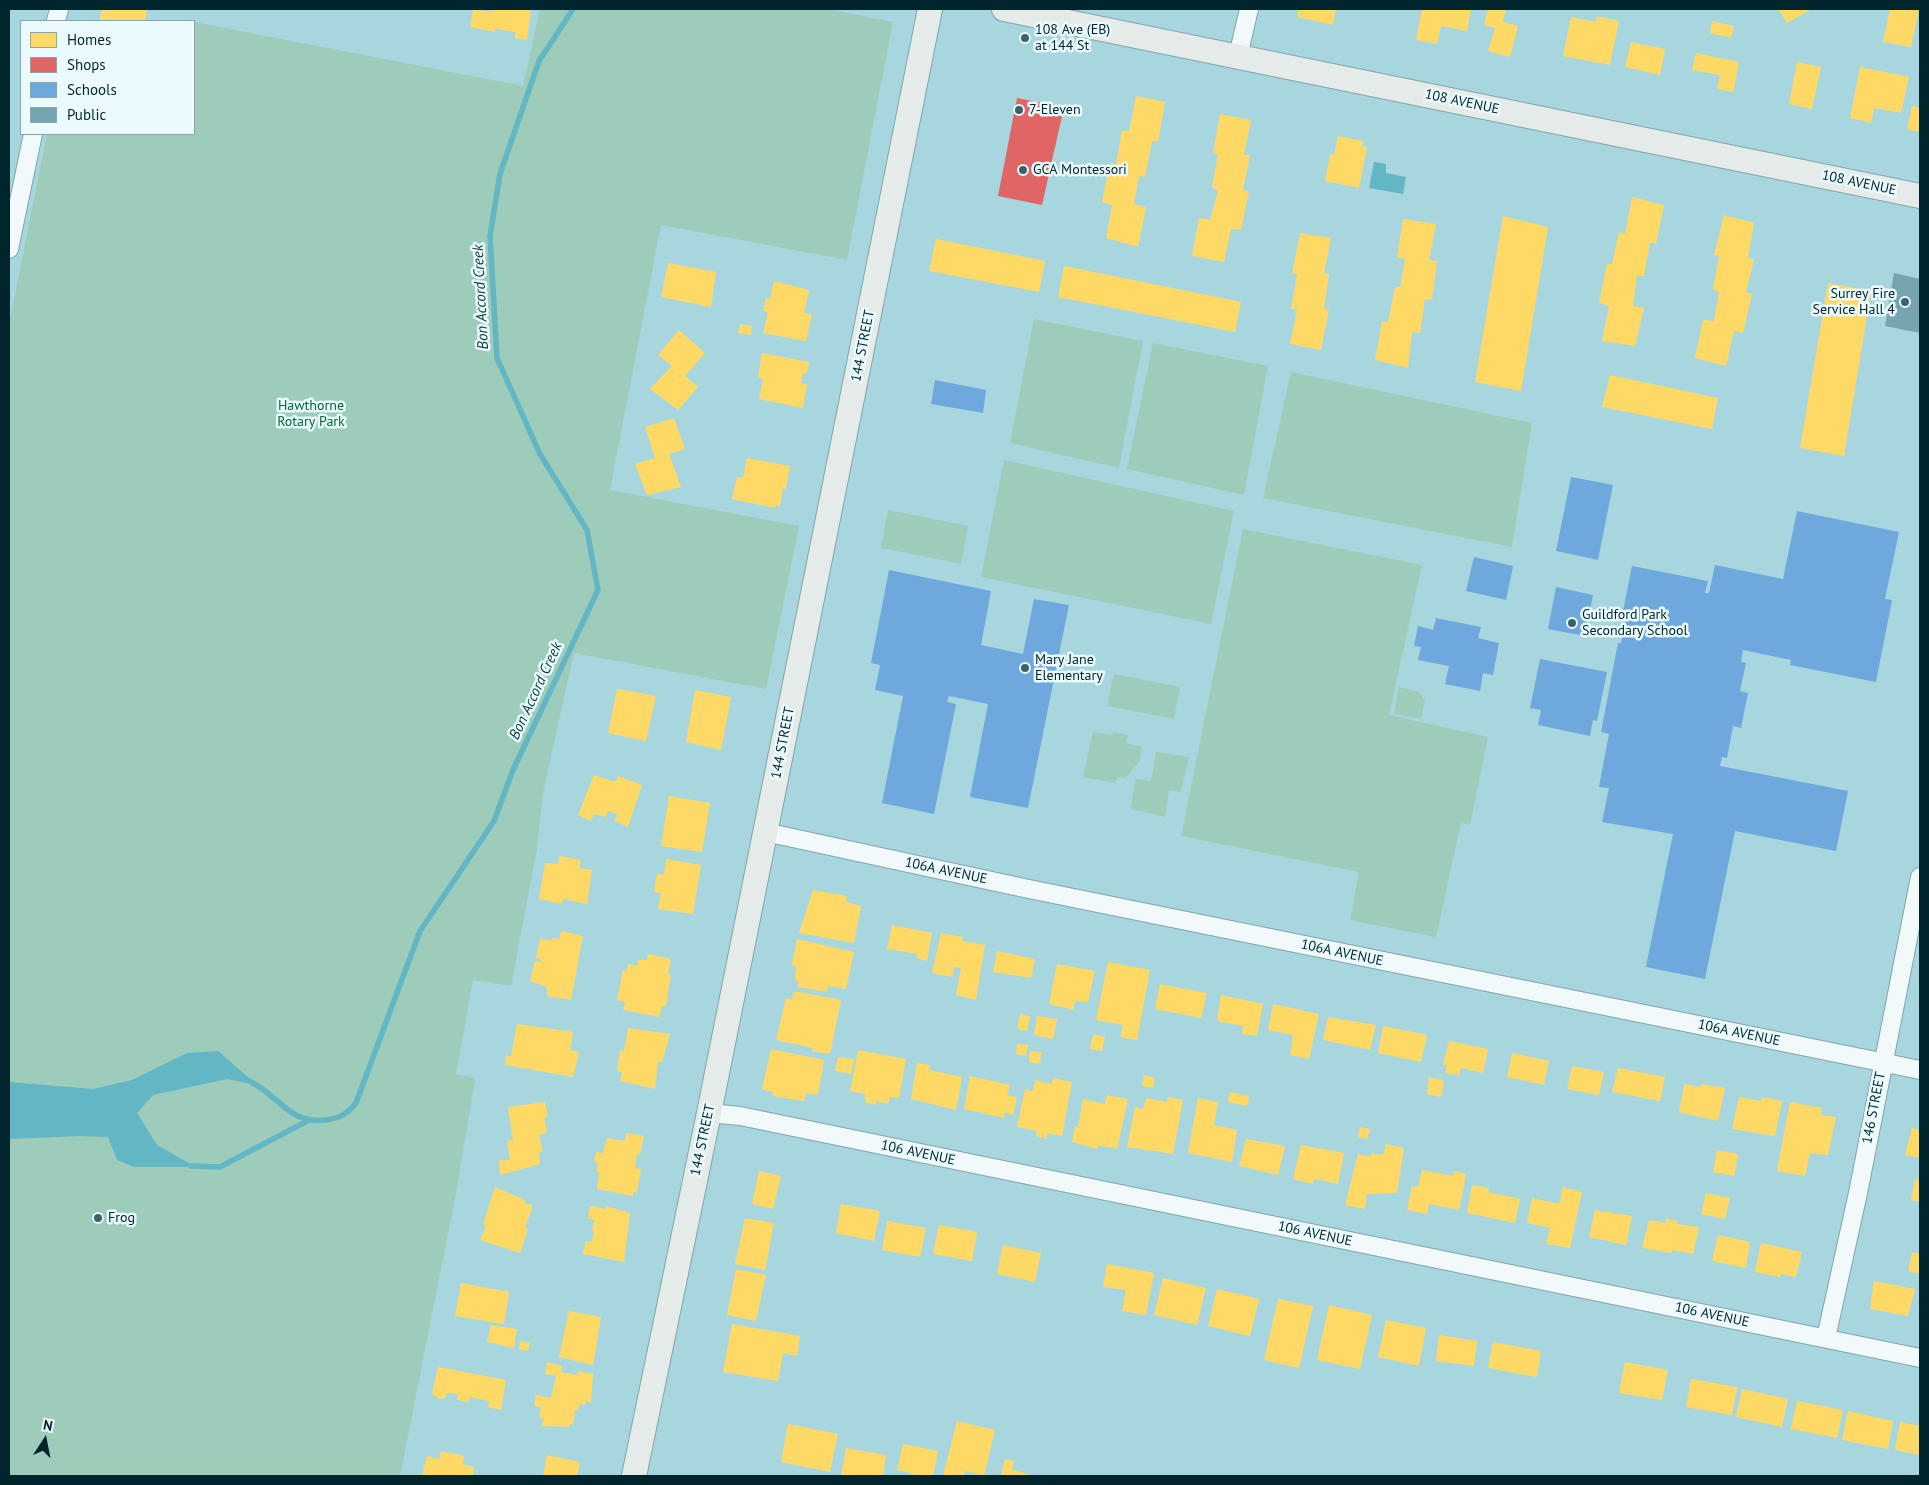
<!DOCTYPE html>
<style>
body{margin:0}
#map{position:relative;width:1929px;height:1485px;overflow:hidden;background:#a8d6de;font-family:"PT Sans",sans-serif}
canvas{display:block}
.frame{position:absolute;inset:0;border:10px solid #00252c;pointer-events:none}
.legend{position:absolute;left:20px;top:20px;width:175px;height:115px;box-sizing:border-box;background:#eafafd;border:1px solid #8ca5a9;margin:0;padding:6px 9px;list-style:none;font-size:15px;color:#00252c}
.legend li{display:flex;align-items:center;gap:10px;height:25px}
.legend b{width:25px;border:1px solid #8ca5a9}
.north{position:absolute;left:20px;top:1415px;width:50px;height:50px;-webkit-text-stroke:4px #eafafd;paint-order:stroke;rotate:11deg;font-size:14px;font-weight:700;line-height:20px;text-align:center;color:#00252c}
.north::after{content:'';display:block;margin:auto;width:18px;height:22px;background:#00252c;clip-path:polygon(50% 0,100% 100%,50% 72%,0 100%)}
</style>
<div id="map">
<canvas width="1929" height="1485"></canvas>
<div class="frame"></div>
<ul class="legend">
<li><b style="height:14px;background:#ffd966"></b>Homes</li>
<li><b style="height:14px;background:#e06666"></b>Shops</li>
<li><b style="height:14px;background:#6fa8dc"></b>Schools</li>
<li><b style="height:14px;background:#76a5af"></b>Public</li>
</ul>
<div class="north">N</div>
</div>
<script>
const c = document.querySelector('canvas').getContext('2d');
c.lineJoin = 'round';
function paint(path, color) {
  c.fillStyle = color;
  c.fill(path, 'evenodd');
}
function strokePath(path, color, width, dash) {
  c.strokeStyle = color;
  c.lineWidth = width;
  c.lineCap = dash ? 'butt' : 'round';
  c.setLineDash(dash || []);
  c.stroke(path);
}
function write(font, color, halo, rows, align = 'center') {
  c.font = font + ' "PT Sans",sans-serif';
  c.lineWidth = 5;
  c.setLineDash([]);
  c.textBaseline = 'middle';
  c.strokeStyle = halo;
  c.fillStyle = color;
  for (const [text, x, y, turn = 0] of rows) {
    c.save();
    c.translate(x, y);
    c.rotate((+turn || 0) * Math.PI / 180);
    c.textAlign = isNaN(turn) ? turn : align;
    if (halo) c.strokeText(text, 0, 0);
    c.fillText(text, 0, 0);
    c.restore();
  }
}
paint(new Path2D(`
 M540,9H828L893,22L847,260L661,225L610,490L799,526L766,689L574,653L543,793L537,849L511,986L473,980L456,1074L475,1078V1081L456,1194L400,1476H9V324L47,134H194V22L523,86Z
 M1034,319L1143,341L1119,468L1010,443Z
 M1153,343L1268,366L1244,495L1127,469Z
 M1291,372L1532,423L1512,547L1263,498Z
 M1004,460L1234,511L1211,624L981,577Z
 M888,510L968,526L961,564L881,548Z
 M1243,529L1422,565L1389,715L1488,737L1470,825L1461,823L1436,937L1350,920L1359,872L1181,836Z
 M1114,674L1180,687L1174,719L1107,706Z
 M1399,687L1419,692L1425,701L1421,719L1394,714Z
 M1093,732L1112,735L1113,732L1128,735L1126,743L1142,747L1139,762L1125,778L1118,777L1115,783L1083,777Z
 M1156,752L1189,757L1181,792L1169,790L1165,817L1130,809L1136,779L1151,781Z`), '#9dccbb');
paint(new Path2D(`
 M1374,162L1386,164V173L1406,177L1403,194L1369,188Z
 M218,1051L257,1085L227,1079L153,1095L137,1113L157,1145L196,1167H134L117,1160L108,1137L80,1136L9,1139V1082L93,1089L132,1080L187,1053Z`), '#63b6c4');
paint(new Path2D(`
 M102,9H147L145,21H99Z
 M473,9L491,12L492,9H531L527,40L515,38V32L495,29V32L470,27Z
 M1299,9H1336L1333,25L1297,17Z
 M1422,9H1471L1467,31L1441,26L1437,44L1416,40Z
 M1488,9H1506L1503,22L1518,26L1510,57L1488,51L1495,28L1484,25Z
 M1778,9H1812L1787,23Z
 M1890,9H1919L1911,47L1883,42Z
 M1597,16L1619,21L1610,65L1563,56L1571,17L1596,22Z
 M1712,21L1734,26L1731,38L1710,33Z
 M1631,42L1665,49L1660,75L1625,67Z
 M1696,53L1739,62L1733,92L1717,89L1720,75L1692,70Z
 M1797,62L1821,67L1812,109L1789,104Z
 M1860,67L1909,77L1901,113L1874,108L1871,123L1850,118Z
 M1136,96L1165,102L1158,142L1152,141L1145,177L1139,176L1134,204L1146,207L1138,247L1106,238L1112,205L1102,202L1110,163L1116,165L1122,130L1129,131Z
 M1912,106L1920,107V132L1907,129Z
 M1220,114L1251,120L1244,155H1250L1243,190L1249,191L1241,230L1231,229L1224,262L1192,256L1199,218L1210,220L1218,191L1212,187L1218,154L1213,153Z
 M1338,136L1363,141L1362,146L1367,147L1359,188L1325,181L1330,154L1334,155Z
 M1632,197L1664,205L1656,244L1650,242L1644,276H1637L1633,306L1644,308L1635,346L1602,341L1609,306L1599,303L1607,264H1612L1619,232L1625,234Z
 M1724,215L1754,223L1748,258L1754,259L1746,292L1752,294L1743,333L1734,331L1726,366L1695,358L1703,320L1714,321L1719,292L1713,289L1719,256L1714,255Z
 M1503,216L1548,227L1521,391L1475,382Z
 M1403,219L1436,224L1429,260L1437,261L1432,300L1425,299L1420,333L1412,332L1408,368L1375,360L1382,321L1388,322L1395,287H1400L1405,259L1397,257Z
 M1300,233L1331,238L1324,273L1329,274L1324,309L1329,310L1321,350L1290,344L1297,310L1291,309L1297,274L1292,273Z
 M936,239L1045,261L1039,292L929,271Z
 M668,263L716,272L711,307L661,297Z
 M1064,266L1241,302L1235,332L1058,297Z
 M774,281L809,290L804,313L812,314L806,341L763,333L768,312L763,311L766,298L770,299Z
 M1828,283L1871,291L1844,456L1800,448Z
 M740,324L752,326L751,335L738,333Z
 M679,330L705,353L685,376L698,387L678,410L650,389L672,366L658,355Z
 M762,353L809,362L807,373H803L801,383L807,384L803,408L759,399L763,379L758,377Z
 M1610,375L1718,398L1712,429L1602,407Z
 M674,418L685,449L669,454L681,487L647,495L635,464L655,458L645,427Z
 M747,458L790,466L786,489L783,488L780,506L776,505L775,508L732,499L737,477L743,478Z
 M617,689L656,696L646,741L608,733Z
 M695,690L731,697L721,750L686,742Z
 M594,775L615,782L618,776L642,785L628,827L615,821L617,814L608,811L605,817L594,814L591,821L578,815Z
 M669,796L710,803L702,852L661,846Z
 M560,856L581,860L579,868L592,870L587,904L563,899L562,904L539,899L545,863L558,864Z
 M666,859L701,865L693,914L658,909L661,893L654,892L657,873L664,875Z
 M813,890L847,896L846,902L861,906L854,943L799,933Z
 M892,925L932,933L927,961L917,958V954L887,949Z
 M561,931L583,936L571,1000L547,996V987L530,981L535,961L541,962V959L536,958L540,938L551,941L552,937L560,939Z
 M941,933L963,937L962,941L985,945L976,1000L956,995L961,968L954,967L952,977L932,973Z
 M797,939L854,952L846,989L828,986L827,992L797,987L799,981L795,980V976L796,967L792,965Z
 M997,951L1035,959L1031,978L993,972Z
 M648,954L671,959L668,974H671L666,1006H662L659,1017L623,1010L625,1002L617,1000L623,970L627,971L628,964L637,966L638,960H647Z
 M1108,962L1150,970L1137,1040L1120,1037L1123,1025L1096,1020Z
 M1057,964L1095,971L1088,1002L1075,1001L1073,1010L1049,1004Z
 M1160,984L1207,993L1201,1018L1155,1009Z
 M794,991L841,1000L830,1054L812,1051L813,1048L776,1040L786,998L792,1000Z
 M1221,995L1263,1004L1257,1036L1242,1034L1243,1026L1217,1021Z
 M1273,1004L1319,1014L1309,1059L1290,1055L1293,1035L1268,1030Z
 M1020,1014L1030,1016L1027,1031L1017,1029Z
 M1037,1016L1057,1019L1053,1039L1034,1035Z
 M1328,1017L1376,1025L1370,1050L1323,1040Z
 M517,1024L573,1032L570,1050L579,1052L573,1077L505,1065L506,1055L511,1057Z
 M1383,1026L1427,1035L1421,1062L1378,1053Z
 M628,1028L670,1034L662,1062H658L655,1089L620,1081L622,1072L617,1071L620,1050L624,1051Z
 M1093,1034L1105,1037L1102,1051L1090,1049Z
 M1449,1041L1488,1049L1483,1073L1461,1068L1459,1075L1445,1073L1447,1065H1443Z
 M1017,1044L1028,1045L1026,1056L1016,1054Z
 M771,1049L824,1060L818,1095L806,1093L804,1101L773,1096V1092L762,1089Z
 M858,1050L906,1059L899,1098L890,1097L888,1104L877,1101L876,1105L865,1102V1094L850,1091Z
 M1030,1051L1042,1052L1039,1064L1029,1062Z
 M1512,1053L1549,1061L1544,1085L1507,1077Z
 M838,1057L854,1059L851,1074L835,1071Z
 M917,1063L930,1065L929,1070L962,1077L956,1110L911,1099Z
 M1572,1066L1604,1072L1599,1095L1567,1089Z
 M1618,1068L1665,1077L1660,1101L1612,1092Z
 M1144,1075L1155,1078L1153,1088L1142,1086Z
 M970,1076L1010,1085L1007,1096L1017,1097L1013,1115L1005,1112L1004,1118L964,1109Z
 M1429,1077L1444,1081L1441,1097L1427,1094Z
 M1053,1078L1072,1082L1062,1136L1047,1133V1139L1036,1136L1037,1131L1017,1127L1025,1089L1033,1091L1035,1080L1052,1084Z
 M1684,1084L1701,1087V1084L1725,1088L1718,1121L1679,1112Z
 M1230,1092L1249,1096L1247,1106L1228,1102Z
 M1107,1095L1128,1099L1117,1149L1099,1145L1097,1149L1072,1142L1075,1127H1078L1083,1099L1105,1104Z
 M1168,1097L1183,1100L1173,1154L1127,1147L1135,1107L1143,1109L1146,1098L1167,1102Z
 M1739,1097L1761,1101L1762,1097L1782,1101L1775,1136L1732,1129Z
 M1198,1098L1218,1102L1214,1125L1237,1130L1232,1162L1188,1153Z
 M545,1102L548,1115L544,1118L547,1132L539,1135L543,1151L539,1152L540,1164L500,1175L499,1160H510L507,1141L513,1140L508,1107Z
 M1790,1102L1822,1108L1821,1115L1836,1117L1828,1155L1810,1153L1805,1176L1777,1171Z
 M1360,1127L1370,1129L1367,1139L1358,1137Z
 M1912,1128L1920,1130V1158L1905,1155Z
 M626,1133L644,1136L640,1155L637,1154L635,1168L641,1169L637,1192H633V1196L597,1189L599,1172L596,1171L598,1163L594,1162L596,1152L603,1153L607,1138L625,1141Z
 M1246,1139L1285,1146L1278,1175L1239,1166Z
 M1386,1144L1404,1148L1397,1193L1367,1194L1365,1209L1345,1205L1358,1154L1371,1157V1153L1383,1155Z
 M1301,1145L1344,1153L1338,1184L1314,1179L1313,1184L1293,1179Z
 M1717,1150L1738,1154L1734,1176L1713,1172Z
 M1422,1170L1453,1176L1454,1171L1466,1174L1459,1210L1429,1204L1427,1214L1407,1210L1412,1186L1418,1187Z
 M759,1171L781,1176L773,1209L752,1204Z
 M1915,1179L1920,1181V1202L1911,1200Z
 M1472,1185L1489,1188L1488,1192L1520,1199L1515,1223L1467,1213Z
 M495,1187L525,1200V1204L533,1205L525,1228L528,1229L520,1253L480,1240L486,1226L483,1224Z
 M1563,1187L1582,1192L1570,1248L1546,1244L1550,1228L1527,1223L1532,1198L1559,1204Z
 M1706,1193L1730,1198L1725,1219L1701,1214Z
 M841,1204L880,1211L874,1241L836,1233Z
 M590,1206L606,1209V1206L630,1213L624,1262L583,1254L586,1241L592,1242L594,1231H592L594,1220L588,1218Z
 M1595,1210L1632,1216L1626,1245L1589,1237Z
 M745,1218L774,1223L765,1270L735,1264Z
 M1666,1218L1678,1221L1676,1224L1699,1227L1693,1254L1672,1250V1253L1642,1248L1649,1220L1666,1223Z
 M887,1221L926,1228L920,1257L882,1250Z
 M939,1225L977,1232L972,1261L933,1254Z
 M1718,1235L1750,1242L1746,1268L1712,1261Z
 M1761,1243L1802,1252L1796,1277L1781,1274L1780,1277L1755,1272Z
 M1003,1245L1041,1253L1035,1282L997,1274Z
 M1912,1252L1920,1254V1274L1908,1271Z
 M1107,1264L1154,1273L1146,1315L1122,1311L1126,1290L1103,1287Z
 M736,1269L766,1275L756,1321L727,1315Z
 M1163,1278L1206,1288L1197,1325L1154,1315Z
 M1874,1281L1915,1289L1908,1316L1870,1309Z
 M461,1283L509,1292L504,1324L455,1316Z
 M1217,1289L1259,1299L1250,1336L1208,1326Z
 M1278,1299L1313,1306L1299,1368L1264,1360Z
 M1329,1305L1372,1315L1360,1369L1317,1360Z
 M569,1311L601,1317L593,1365L559,1357Z
 M1386,1320L1426,1328L1419,1366L1378,1357Z
 M732,1324L800,1336L797,1356L783,1353L778,1381L723,1372Z
 M491,1325L517,1329L514,1348L487,1342Z
 M1439,1335L1477,1341L1474,1366L1436,1361Z
 M520,1341L530,1343L528,1351L519,1349Z
 M1493,1342L1541,1351L1537,1377L1488,1368Z
 M547,1362L562,1366L561,1372L577,1375L578,1371L593,1374L591,1402L586,1401L585,1405L580,1404L578,1410H575L573,1425L570,1424L569,1427L542,1426L544,1418L539,1417L541,1407L534,1406L536,1395L551,1398L556,1376L545,1374Z
 M1625,1362L1668,1370L1662,1400L1619,1393Z
 M438,1367L506,1380L501,1410L488,1407L489,1401L470,1397L468,1402L457,1400L458,1394L447,1393L445,1398L440,1399L432,1394Z
 M1691,1379L1737,1387L1732,1415L1686,1407Z
 M1742,1389L1788,1399L1782,1427L1736,1417Z
 M1797,1401L1843,1410L1837,1438L1791,1429Z
 M1848,1411L1893,1421L1888,1449L1842,1440Z
 M957,1421L995,1430L984,1476L965,1471L964,1476H943Z
 M1900,1422L1920,1426V1455L1895,1450Z
 M788,1424L838,1434L830,1472L781,1462Z
 M903,1444L938,1451L933,1476H913L914,1474L897,1470Z
 M846,1448L886,1455L883,1476H841Z
 M441,1451L464,1456L463,1464L474,1467L473,1476H422L427,1456L439,1459Z
 M547,1455L580,1462L577,1476H543Z
 M1005,1459L1014,1461L1012,1470L1036,1476H1001Z`), '#ffd966');
paint(new Path2D(`
 M1017,98L1064,107L1042,205L998,196Z`), '#e06666');
paint(new Path2D(`
 M935,380L986,390L983,413L931,404Z
 M1571,477L1613,485L1598,560L1556,551Z
 M1797,511L1899,532L1885,599L1892,600L1876,682L1790,665L1791,660L1743,650L1741,662L1746,663L1740,691L1748,693L1741,728L1733,726L1727,758L1722,757L1720,766L1848,791L1836,851L1735,831L1705,979L1646,967L1673,834L1602,822L1609,788L1599,787L1609,734L1601,732L1618,643H1621L1626,617L1622,616L1632,566L1708,581L1705,593H1709L1715,565L1783,579Z
 M1474,557L1513,566L1506,600L1466,591Z
 M889,570L991,591L981,645L1023,654L1034,599L1069,605L1028,808L970,797L988,704L949,696L947,702L956,704L934,814L882,803L903,696L875,690L880,665L871,663Z
 M1556,587L1593,595L1585,636L1548,629Z
 M1436,618L1481,627L1478,638L1499,643L1493,675L1483,673L1480,691L1445,684L1449,666L1418,660L1421,647L1414,646L1418,626L1433,630Z
 M1540,659L1607,672L1597,721L1593,720L1590,736L1538,725L1541,710L1530,708Z`), '#6fa8dc');
paint(new Path2D(`
 M1894,273L1920,279V333L1885,326Z`), '#76a5af');
strokePath(new Path2D(`
 M251,1082C281,1097 288,1124 326,1120C340,1118 347,1114 356,1103L420,931L494,821L513,770L598,590L587,530L540,454L497,358L490,236L500,174L539,61L573,9
 M191,1166L220,1167L309,1120`), '#63b6c4', 5.5);
const minor = new Path2D(`
 M56,21L59,9
 M1238,56L1249,9
 M9,249L33,134
 M765,832L1024,888L1920,1070
 M709,1113L740,1116L1920,1358
 M1826,1338L1858,1193L1920,877`);
const secondary = new Path2D(`
 M1004,9L1920,196
 M634,1476L709,1113L930,9`);
strokePath(minor, '#80a6ac', 20);
strokePath(secondary, '#80a6ac', 26);
strokePath(minor, '#f2f9fa', 18);
strokePath(secondary, '#e5ebe9', 24);
for (const [x, y, r, color] of [
 [1025,38,5,"#3b636a"],
 [1019,110,5,"#3b636a"],
 [1023,170,5,"#3b636a"],
 [1905,302,5,"#3b636a"],
 [1572,623,5,"#3b636a"],
 [1025,668,5,"#3b636a"],
 [98,1218,5,"#3b636a"]
]) {
  const dot = new Path2D();
  dot.arc(x, y, r, 0, 2 * Math.PI);
  c.fillStyle = color;
  c.fill(dot);
  strokePath(dot, '#eafafd', 2);
}
write('14px', '#00252c', '#eafafd', [
 ["108 Ave (EB)",1035,30],
 ["at 144 St",1035,46],
 ["7-Eleven",1029,110],
 ["GCA Montessori",1033,170],
 ["Surrey Fire",1895,294,"right"],
 ["Service Hall 4",1895,310,"right"],
 ["Guildford Park",1582,615],
 ["Secondary School",1582,631],
 ["Mary Jane",1035,660],
 ["Elementary",1035,676],
 ["Frog",108,1218]
], 'left');
write('14px', '#00252c', '#eafafd', [
 ["108 AVENUE",1462,102,12],
 ["108 AVENUE",1859,183,12],
 ["144 STREET",863,346,-79],
 ["144 STREET",783,743,-79],
 ["106A AVENUE",946,871,12],
 ["106A AVENUE",1342,953,12],
 ["106A AVENUE",1739,1033,12],
 ["146 STREET",1874,1108,-79],
 ["144 STREET",703,1140,-78],
 ["106 AVENUE",918,1153,12],
 ["106 AVENUE",1315,1234,12],
 ["106 AVENUE",1712,1315,12]
]);
write('14px', '#016a30', '#eafafd', [
 ["Hawthorne",311,406],
 ["Rotary Park",311,422]
]);
write('italic 15px', '#0d3b43', '#eafafd', [
 ["Bon Accord Creek",481,297,-93],
 ["Bon Accord Creek",536,691,-65]
]);
</script>
